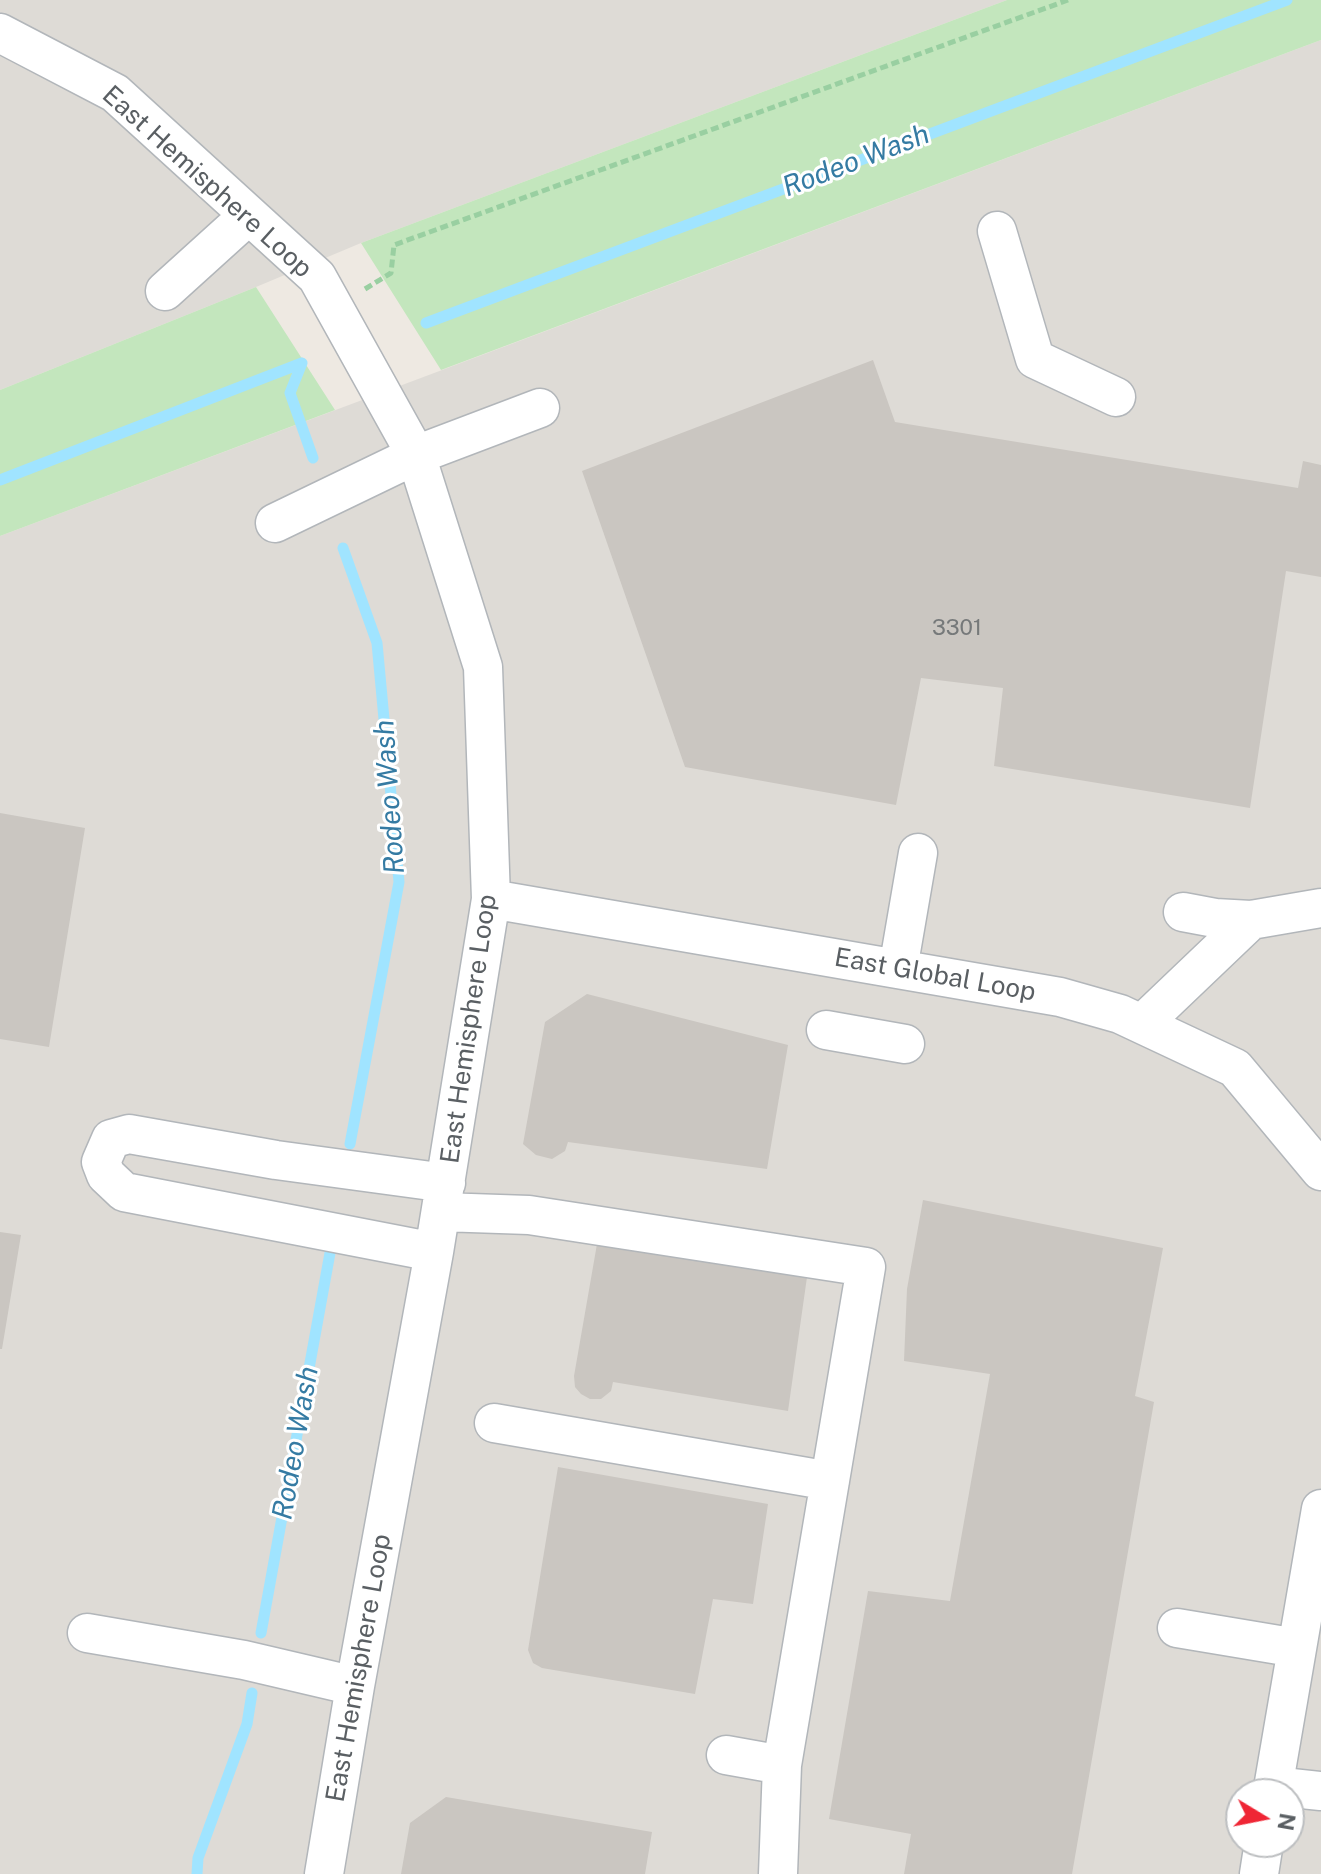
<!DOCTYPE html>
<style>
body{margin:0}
#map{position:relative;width:1321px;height:1874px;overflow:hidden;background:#eee9e2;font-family:"Public Sans",sans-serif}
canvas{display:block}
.north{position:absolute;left:1225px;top:1778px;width:80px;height:80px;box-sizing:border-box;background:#fff;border:2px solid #bdbfc1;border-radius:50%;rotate:100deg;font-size:22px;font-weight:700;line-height:32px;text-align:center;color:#5a5f63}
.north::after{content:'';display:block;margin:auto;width:28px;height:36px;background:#ef2635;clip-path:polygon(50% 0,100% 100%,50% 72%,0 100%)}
</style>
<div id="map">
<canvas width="1321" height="1874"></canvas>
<div class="north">N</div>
</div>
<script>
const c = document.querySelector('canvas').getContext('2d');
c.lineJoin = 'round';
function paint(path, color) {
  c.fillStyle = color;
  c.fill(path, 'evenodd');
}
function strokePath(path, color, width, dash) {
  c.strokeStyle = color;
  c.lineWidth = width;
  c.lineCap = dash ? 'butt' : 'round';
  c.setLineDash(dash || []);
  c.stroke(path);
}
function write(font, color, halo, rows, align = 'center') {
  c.font = font + ' "Public Sans",sans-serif';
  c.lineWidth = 6;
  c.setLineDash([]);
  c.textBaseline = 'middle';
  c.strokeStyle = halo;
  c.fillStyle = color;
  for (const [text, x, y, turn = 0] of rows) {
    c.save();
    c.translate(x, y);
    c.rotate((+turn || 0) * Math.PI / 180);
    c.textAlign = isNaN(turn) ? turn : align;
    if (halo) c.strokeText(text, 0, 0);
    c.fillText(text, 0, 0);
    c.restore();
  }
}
paint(new Path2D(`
 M0,0H1007L361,243L256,287L0,390Z
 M1321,40V1874H0V536ZM1241,1794H1289V1842H1241Z`), '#dedbd6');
paint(new Path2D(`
 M1007,0H1321V40L441,370L361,243Z
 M256,287L335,410L0,536V390Z`), '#c3e6bd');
strokePath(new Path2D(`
 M426,323L1287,0
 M302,363L290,393L313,458
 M0,480L302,363
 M343,548L377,643L399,882L350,1144
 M261,1633L330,1253
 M197,1874L198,1858L247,1724L252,1693`), '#a0e4ff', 11);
paint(new Path2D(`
 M873,360L895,422L1298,488L1303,461L1321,465V577L1286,571L1250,808L994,766L1003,688L921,678L896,805L685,767L582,471Z
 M0,813L85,828L49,1047L0,1039Z
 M587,994L788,1045L767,1169L568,1142L565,1151L552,1159L536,1155L523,1144L545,1022Z
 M923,1200L1163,1248L1135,1396L1154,1402L1072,1874H904L911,1834L829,1819L868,1591L950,1601L990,1374L904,1361L907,1289Z
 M0,1232L21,1235L2,1349H0Z
 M597,1244L808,1270L788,1411L613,1382L611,1391L601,1399H590L581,1394L575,1387L574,1376Z
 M558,1467L768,1504L753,1604L713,1599L695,1694L542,1668L533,1663L528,1650Z
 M446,1797L652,1832L645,1874H401L410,1823Z`), '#cac6c1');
const minor = new Path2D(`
 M0,33L115,93L317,277L416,455L483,667L491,899L434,1252L355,1686L324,1874
 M997,231L1035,359L1116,397
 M165,291L249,215
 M275,523L416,455L540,408
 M491,899L1060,997L1120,1014L1235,1068L1321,1171
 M1183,912L1215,918L1251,920L1321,908
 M898,969L918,853
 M1142,1024L1251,920
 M826,1030L905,1044
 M441,1212L529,1215L866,1267L782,1765L726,1755
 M434,1252L124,1192L106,1175L101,1162L111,1139L129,1134L276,1160L446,1183
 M494,1423L830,1481
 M1177,1628L1297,1648
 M87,1633L244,1660L355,1686
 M1273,1786L1321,1791
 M1272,1794L1321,1509
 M778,1874L782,1765
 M1259,1874L1264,1842`);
strokePath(minor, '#b2b6ba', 41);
strokePath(new Path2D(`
 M365,289L391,273L394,245L1068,0`), '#99cfa1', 5, [8, 4]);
strokePath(minor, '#fff', 38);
write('22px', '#76797a', null, [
 ["3301",957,628]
]);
write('26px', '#5a5f63', '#fff', [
 ["East Hemisphere Loop",207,182,42],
 ["East Global Loop",935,975,10],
 ["East Hemisphere Loop",469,1029,-82],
 ["East Hemisphere Loop",359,1668,-80]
]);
write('italic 28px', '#357ba3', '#fff', [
 ["Rodeo Wash",856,161,-21],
 ["Rodeo Wash",390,797,-94],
 ["Rodeo Wash",296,1443,-80]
]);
</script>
